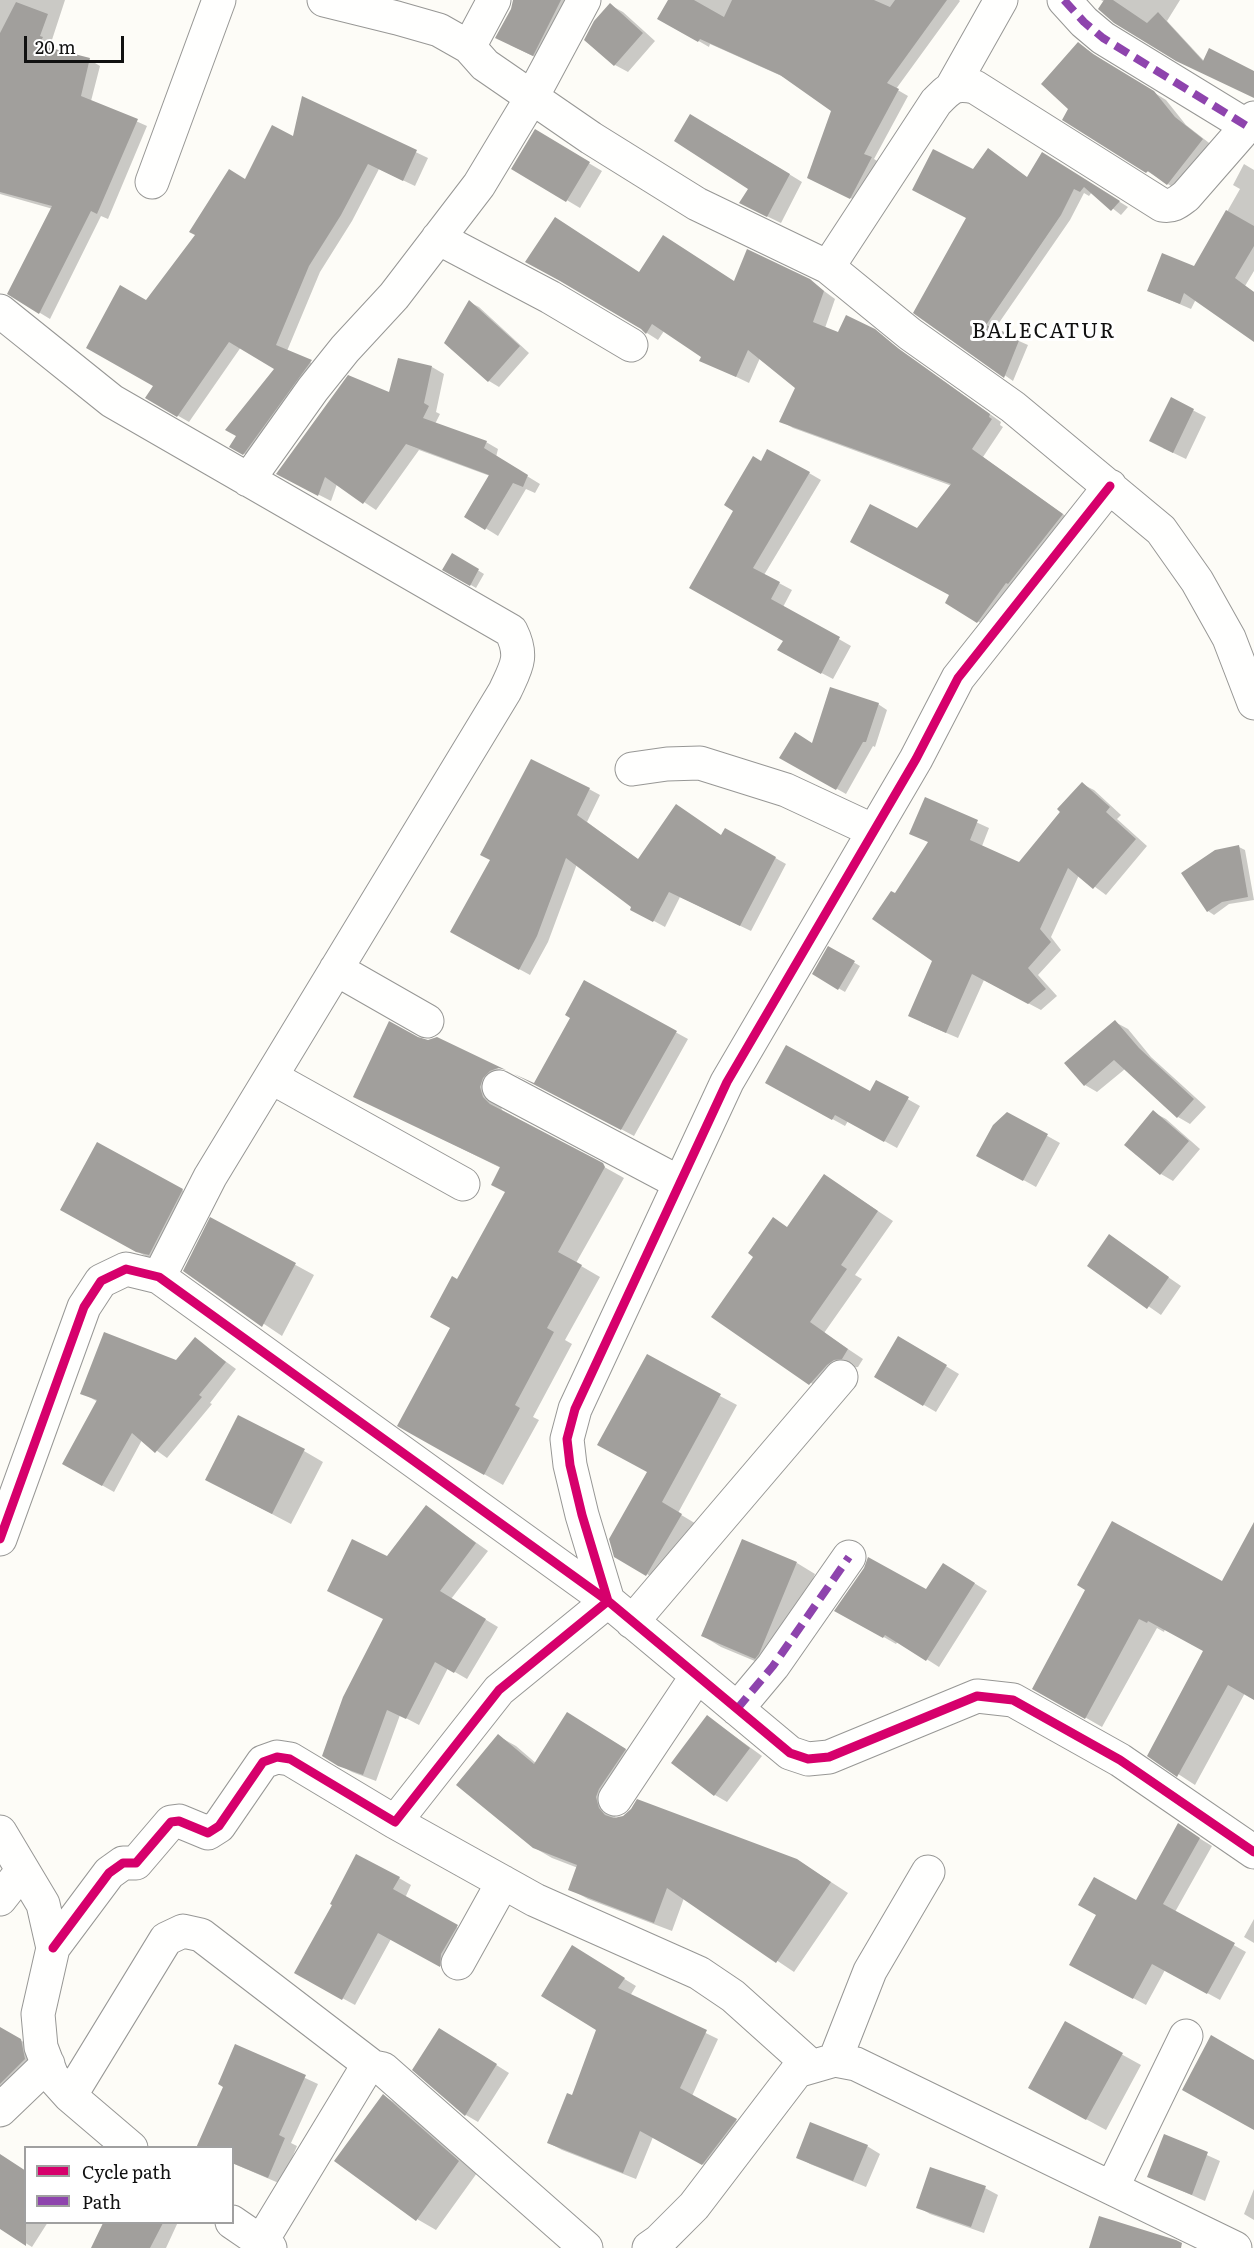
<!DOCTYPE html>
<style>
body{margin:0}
#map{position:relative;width:1254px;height:2248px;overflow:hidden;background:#fdfcf7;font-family:Literata,serif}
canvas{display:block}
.legend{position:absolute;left:24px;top:2146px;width:210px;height:78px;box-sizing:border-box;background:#fff;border:2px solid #a0a0a0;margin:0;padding:8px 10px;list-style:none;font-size:18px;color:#111}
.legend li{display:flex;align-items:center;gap:12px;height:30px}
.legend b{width:30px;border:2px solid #a0a0a0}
.scale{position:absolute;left:24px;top:36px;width:100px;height:27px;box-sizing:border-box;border:3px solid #111;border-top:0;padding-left:8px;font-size:18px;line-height:21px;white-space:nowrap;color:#111;-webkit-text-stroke:4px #fff;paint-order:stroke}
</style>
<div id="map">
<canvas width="1254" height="2248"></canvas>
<ul class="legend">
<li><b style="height:8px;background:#d6006c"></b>Cycle path</li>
<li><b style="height:8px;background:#8e44ad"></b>Path</li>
</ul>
<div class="scale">20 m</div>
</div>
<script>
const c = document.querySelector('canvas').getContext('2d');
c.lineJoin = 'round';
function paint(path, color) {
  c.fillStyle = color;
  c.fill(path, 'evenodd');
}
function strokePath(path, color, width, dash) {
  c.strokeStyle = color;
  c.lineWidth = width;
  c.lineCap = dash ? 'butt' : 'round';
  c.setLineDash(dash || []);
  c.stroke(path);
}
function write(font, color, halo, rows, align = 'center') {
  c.font = font + ' Literata,serif';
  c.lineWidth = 6;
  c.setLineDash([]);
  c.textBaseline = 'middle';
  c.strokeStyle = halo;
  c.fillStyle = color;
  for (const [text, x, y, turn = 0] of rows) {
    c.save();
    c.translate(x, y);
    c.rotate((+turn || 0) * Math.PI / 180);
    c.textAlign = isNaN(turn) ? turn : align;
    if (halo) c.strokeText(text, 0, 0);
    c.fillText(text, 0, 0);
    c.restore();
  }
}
paint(new Path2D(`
 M0,0H65L49,49L90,60L100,66L91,101L147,126L108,219L101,216L50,319L9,294L53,209L0,194Z
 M514,0H577L539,59L510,45Z
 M670,0H959L960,1L896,89L908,96L874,159L882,164L861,203L819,183L833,110L786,78L710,44L709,47L659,18Z
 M1101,0H1180L1167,21L1204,61L1254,73V97Z
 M610,5L623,12L655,41L628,72L615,65L586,39Z
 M1079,44L1105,62L1166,100L1186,125L1213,146L1179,191L1147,171L1070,109Z
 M303,98L428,158L415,186L379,169L352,221L320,272L287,351L322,368L255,460L231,446L276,369L241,347L189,422L147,398L155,385L146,302L246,181L294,138Z
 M535,131L602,171L580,208L513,168Z
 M725,135L802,182L781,223L754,210L750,188Z
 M1051,159L1128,207L1121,215L1092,192L1089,196L1084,193L1070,220L994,330L1028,345L1013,381L915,312L968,218L973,171L1028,178Z
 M1244,164L1254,170V271L1245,286L1254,292V339L1196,299L1191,309L1149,291L1195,268L1240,189L1233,185Z
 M640,273L735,283L809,280L835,299L825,328L838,334L874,331L1001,422L1000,425L1003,427L983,457L1074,522L990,629L947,602L951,595L918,530L952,486L793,428L781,421L796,388L760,358L749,383L701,360L703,356L664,331L658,340L647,333Z
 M469,302L479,307L529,353L499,387L489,381Z
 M432,367L444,374L436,412L440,414L435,424L486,442L498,449L496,457L540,484L535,493L526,489L498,536L466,516L490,476L419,450L376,510L337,484L331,501L290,480L390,394Z
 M1171,399L1206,417L1186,459L1163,448Z
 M762,463L809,473L821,480L764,575L792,590L783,607L851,646L833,679L791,657L784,640L691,588Z
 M453,555L484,574L476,588L444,569Z
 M878,704L887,710L875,747L873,746L846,794L781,757L813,745Z
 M1082,784L1094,790L1121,815L1117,819L1147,846L1106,895L1079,875L1051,937L1061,950L1038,975L1057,996L1041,1010L984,980L958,1038L921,1022L934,961L896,895L929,842L911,833L925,799L989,828L982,846L1019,864Z
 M589,789L600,795L587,822L639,860L722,836L726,830L786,864L751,931L680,897L665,927L643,915L577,864L548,942L530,975L452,932Z
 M1239,847L1245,850L1254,900L1229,904L1214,915L1208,911Z
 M829,948L860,966L845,992L814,974Z
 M584,982L688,1039L634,1136L536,1084L572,1017Z
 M1115,1022L1128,1029L1151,1057L1206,1107L1190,1124L1178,1117L1125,1069L1097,1092L1085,1085Z
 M417,1039L428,1041L437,1039L518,1078L499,1099L502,1110L624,1178L576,1263L600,1277L565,1340L572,1344L533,1417L539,1420L503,1485L399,1425L452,1328L458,1281L507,1192L501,1168L355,1096Z
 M877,1082L920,1106L897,1148L848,1121L845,1126L767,1083L871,1093Z
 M1153,1112L1166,1119L1200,1149L1173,1181L1161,1174Z
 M1008,1114L1060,1143L1036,1187L991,1162Z
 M825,1176L893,1221L855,1275L862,1279L824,1333L863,1359L858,1367L851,1368L826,1393L713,1317L788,1228Z
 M182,1190L201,1201L156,1262L81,1220Z
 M211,1219L314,1275L282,1336L185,1271Z
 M1109,1236L1181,1286L1161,1315L1089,1265Z
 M899,1338L959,1374L936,1412L876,1377Z
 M195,1339L236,1369L210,1403L212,1404L167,1458L142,1440L114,1492L64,1464L98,1402L82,1393L176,1362Z
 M720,1396L737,1405L678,1513L698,1525L664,1584L616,1556Z
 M304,1451L323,1462L291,1524L226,1490Z
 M426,1507L488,1551L451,1599L498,1627L467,1679L448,1668L419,1725L400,1715L376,1781L352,1772L324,1756L385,1619L387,1558Z
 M1254,1554V1698L1245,1693L1195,1785L1149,1755L1205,1651L1165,1629L1164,1632L1157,1628L1102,1727L1034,1688L1087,1589L1222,1583Z
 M797,1563L815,1574L774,1669L721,1647L703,1636Z
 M956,1572L987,1591L939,1667L898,1641L896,1644L836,1610L927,1591Z
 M708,1717L762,1756L727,1802L715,1795Z
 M585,1724L643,1760L613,1808L616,1819L797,1860L848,1893L794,1972L684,1898L672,1931L588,1899L570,1889L578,1868L552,1858L533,1847L498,1736L516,1746L537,1764Z
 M1191,1833L1212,1846L1175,1912L1246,1952L1220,2000L1165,1970L1146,2005L1071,1964L1136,1902Z
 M399,1878L411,1885L405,1898L469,1934L453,1973L391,1939L355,2005L296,1973L334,1905Z
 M1254,1919V1943L1244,1937Z
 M585,1955L636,1986L630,1996L718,2039L692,2096L748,2127L715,2171L653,2137L636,2179L562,2150L549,2143L573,2096L598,2029Z
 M1065,2023L1141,2065L1106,2130L1049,2099Z
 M0,2029L40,2051L0,2111Z
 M452,2037L509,2073L478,2122L466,2115L414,2070Z
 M236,2046L318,2084L291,2143L297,2146L281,2184L232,2163V2148L225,2087Z
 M384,2096L402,2107L477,2173L436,2230L417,2219Z
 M1165,2136L1220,2161L1205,2201L1148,2176Z
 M867,2146L880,2154L866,2187L810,2164L798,2157Z
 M0,2171L26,2222H48L32,2247L0,2227Z
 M985,2188L998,2195L984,2233L930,2214L918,2207Z
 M1254,2189V2220L1244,2214Z
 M105,2222H178L166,2248H92Z`), '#0003');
paint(new Path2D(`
 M513,0H561L533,56L495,38L511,9Z
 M668,0H694L724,17L732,0H874L890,7L895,0H947L887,83L899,89L864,154L872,157L850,199L807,178L831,111L780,75L700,39L698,42L657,19Z
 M1104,0H1113L1147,23L1158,12L1203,61L1209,48L1254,71V98L1176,61L1114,23L1098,9Z
 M16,2L48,14L40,36L43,37L39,45L90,58L81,96L138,119L97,214L91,211L39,314L7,294L52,206L0,192V33Z
 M610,3L643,33L614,66L584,40L594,21Z
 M1078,42L1093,54L1154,91L1175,117L1203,139L1167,185L1148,171L1146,173L1062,120L1068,109L1041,84Z
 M302,96L417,150L403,181L368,164L341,215L309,266L276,345L312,360L243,455L229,447L236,436L225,430L274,369L229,342L177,417L145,398L153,386L86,348L120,285L146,300L195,235L189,232L229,169L245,179L272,125L293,136Z
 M690,114L790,174L767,217L739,203L748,189L674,141Z
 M535,129L590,162L566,202L511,169Z
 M988,148L1027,177L1042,152L1120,201L1111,211L1084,187L1080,192L1074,189L1061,215L986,325L1020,338L1004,378L913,313L966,218L912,190L933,149L973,169Z
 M1226,210L1254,226V246L1235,278L1254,292V342L1184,293L1180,304L1147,291L1162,253L1194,266Z
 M555,217L639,272L663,235L734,281L747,249L810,279L824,291L813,322L838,332L846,315L875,329L899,349L990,414L989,417L992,419L972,449L1063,514L1008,584L1006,583L977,623L945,603L949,595L850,542L870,504L917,528L951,484L779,422L795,388L748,350L736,377L699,361L701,357L652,324L646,334L641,329L560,281L525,262Z
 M469,300L520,346L488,382L444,343Z
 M398,358L432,366L424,403L429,406L423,418L487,441L484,448L528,475L523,487L513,483L485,530L464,517L489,475L406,444L363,504L325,477L318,496L276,474L348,375L389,392Z
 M1171,397L1194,409L1173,453L1149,441Z
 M767,449L810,472L753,568L780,582L771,599L840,637L821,674L777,650L783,641L689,588L733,511L724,505L753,456L761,461Z
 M452,553L479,569L470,586L442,570Z
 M830,687L879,703L866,742H863L836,790L779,758L795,732L812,743Z
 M531,759L590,788L577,815L638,859L676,804L721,835L725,828L776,857L740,926L669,892L653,922L630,910L631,907L566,858L537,936L519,970L450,932L490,860L480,855Z
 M1082,782L1110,807L1106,812L1136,839L1093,889L1068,868L1040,929L1051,942L1028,968L1046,989L1028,1004L972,974L946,1033L908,1016L932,961L872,919L891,891L895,893L928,842L909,834L925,797L978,820L970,840L1019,862L1060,812L1057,809Z
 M1239,845L1248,897L1222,902L1207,912L1181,873L1215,850Z
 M828,946L855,961L838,990L812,974Z
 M584,980L677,1031L621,1130L514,1074L534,1083L570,1018L565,1015Z
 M1115,1020L1139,1048L1194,1099L1177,1118L1114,1060L1084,1086L1064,1063Z
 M389,1021L418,1037L428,1040L437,1037L506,1070L498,1068L490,1071L483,1078L480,1087L483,1097L490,1104L603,1163L605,1167L558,1252L582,1265L547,1328L554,1332L515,1405L520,1408L484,1475L397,1426L450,1328L430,1317L452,1276L457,1279L505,1192L491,1185L500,1167L353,1097Z
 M786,1045L870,1091L876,1080L909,1097L884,1142L835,1115L832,1120L765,1083Z
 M1153,1110L1189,1141L1160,1175L1124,1145Z
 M1007,1112L1048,1134L1023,1181L976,1156L993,1125Z
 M97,1142L183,1189L149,1255L136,1252L60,1210Z
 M824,1174L878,1211L841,1265L847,1269L810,1322L848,1349L842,1359L834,1360L827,1365L809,1385L711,1317L753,1257L748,1253L773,1217L787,1227Z
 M210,1217L296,1263L262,1327L183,1271Z
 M1109,1234L1169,1277L1147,1309L1087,1266Z
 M104,1332L176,1360L195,1337L226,1362L199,1395L202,1397L155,1453L132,1433L102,1486L62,1464L97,1400L80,1394Z
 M898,1336L947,1365L923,1406L874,1377Z
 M647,1354L721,1394L662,1502L682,1514L646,1576L614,1557L609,1539L647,1472L597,1445Z
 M238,1415L305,1449L272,1514L205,1480Z
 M426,1505L476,1543L440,1591L486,1619L454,1673L435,1662L406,1719L387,1710L363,1775L338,1766L322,1756L343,1697L383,1619L327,1591L352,1539L387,1556Z
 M1112,1521L1222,1581L1254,1522V1700L1228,1685L1177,1777L1147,1756L1203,1651L1148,1621L1147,1623L1139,1619L1085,1719L1032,1689L1085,1590L1077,1585Z
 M742,1539L797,1562L759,1654L755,1659L701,1636Z
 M868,1557L926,1589L943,1563L975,1583L926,1661L885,1635L883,1638L834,1611L864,1568Z
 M567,1712L626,1749L599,1789L596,1797L599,1808L605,1815L614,1818L623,1816L631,1809L637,1799L797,1859L831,1882L776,1963L667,1888L654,1923L568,1890L577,1865L533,1848L456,1785L498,1734L534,1764Z
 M707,1715L750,1748L714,1796L671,1763Z
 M1178,1823L1200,1838L1163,1904L1235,1943L1207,1994L1152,1964L1133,1999L1069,1965L1096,1915L1078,1905L1094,1877L1136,1900Z
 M356,1854L400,1877L393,1889L458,1925L441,1954L440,1967L378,1933L342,2000L294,1973L332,1905L330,1904Z
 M572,1945L625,1978L618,1988L707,2030L680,2088L737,2119L702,2165L640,2131L623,2173L547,2143L567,2093L572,2095L596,2030L541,1996Z
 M1065,2021L1123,2053L1086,2120L1028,2088Z
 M0,2027L21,2039L25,2059L0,2084Z
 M439,2028L497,2064L465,2116L412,2070Z
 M1211,2035L1254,2060V2130L1182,2090Z
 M235,2044L306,2075L279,2135L285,2138L268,2178L232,2163V2148H196L223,2087L218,2084Z
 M383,2094L459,2161L416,2221L334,2161Z
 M810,2122L868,2145L853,2181L796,2158Z
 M1164,2134L1208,2152L1192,2195L1147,2177Z
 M0,2154L26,2171V2246L0,2229Z
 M930,2167L986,2186L971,2227L916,2208Z
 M1099,2216L1176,2240L1182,2243L1181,2248H1089Z
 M103,2223H163L150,2248H91Z`), '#a19f9c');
const minor = new Path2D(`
 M324,0L397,18L439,30L469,47L485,65L591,138L697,204L828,267L910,334L1013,407L1161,530L1197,581L1229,638L1254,703
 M1064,0L1084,22L1103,38L1247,126
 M469,47L494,0
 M952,87L1001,0
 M152,182L219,0
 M438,238L550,297L631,345
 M828,267L936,102C951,87 954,83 975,87L1162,205C1173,207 1178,202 1186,196L1254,118
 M0,311L112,401L511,631C524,657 516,667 505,691L210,1177L159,1277
 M248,480L313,389L345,349L394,296L479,185L532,97L584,0
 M1110,486L958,678L916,759L727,1082L575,1409L567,1439L570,1465L582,1515L608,1601L790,1753L808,1759L829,1757L977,1696L1013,1700L1120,1760L1254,1852
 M632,769L667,764L700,763L786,790L874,831
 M336,969L427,1021
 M271,1077L463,1184
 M499,1087L680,1183
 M0,1539L84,1307L101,1281L126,1269L159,1277L608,1601L499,1690L395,1822L290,1759L277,1757L263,1762L219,1826L208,1833L179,1821L171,1822L136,1863H123L109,1873L53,1948
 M632,1622L841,1377
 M737,1709L773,1666L849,1557
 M615,1799L697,1676
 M395,1822L535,1900L699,1973L733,1996L811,2066
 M0,1832L43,1904L53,1948L38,2014L41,2047L52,2076L70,2096L131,2148
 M0,1899L22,1871
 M458,1963L503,1882
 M835,2060L870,1971L928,1872
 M70,2096L166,1939L183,1931L201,1935L373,2067
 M0,2110L48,2064
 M1112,2188L1186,2036
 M232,2222L270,2248
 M261,2242L364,2072L373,2067L383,2069L586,2248
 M649,2248L659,2241L694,2206L797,2071L835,2060L856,2064L1235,2248`);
strokePath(minor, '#979795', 35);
strokePath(minor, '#fffffe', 33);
strokePath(new Path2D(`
 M1064,0L1084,22L1103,38L1247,126
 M737,1709L773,1666L849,1557`), '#8e44ad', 8, [15, 8]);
strokePath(new Path2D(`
 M1110,486L958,678L916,759L727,1082L575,1409L567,1439L570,1465L582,1515L608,1601L790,1753L808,1759L829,1757L977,1696L1013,1700L1120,1760L1254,1852
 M0,1539L84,1307L101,1281L126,1269L159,1277L608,1601L499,1690L395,1822L290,1759L277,1757L263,1762L219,1826L208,1833L179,1821L171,1822L136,1863H123L109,1873L53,1948`), '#d6006c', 9);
c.letterSpacing = '1.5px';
write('21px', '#111', '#fff', [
 ["BALECATUR",1044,332]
]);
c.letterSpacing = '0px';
</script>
